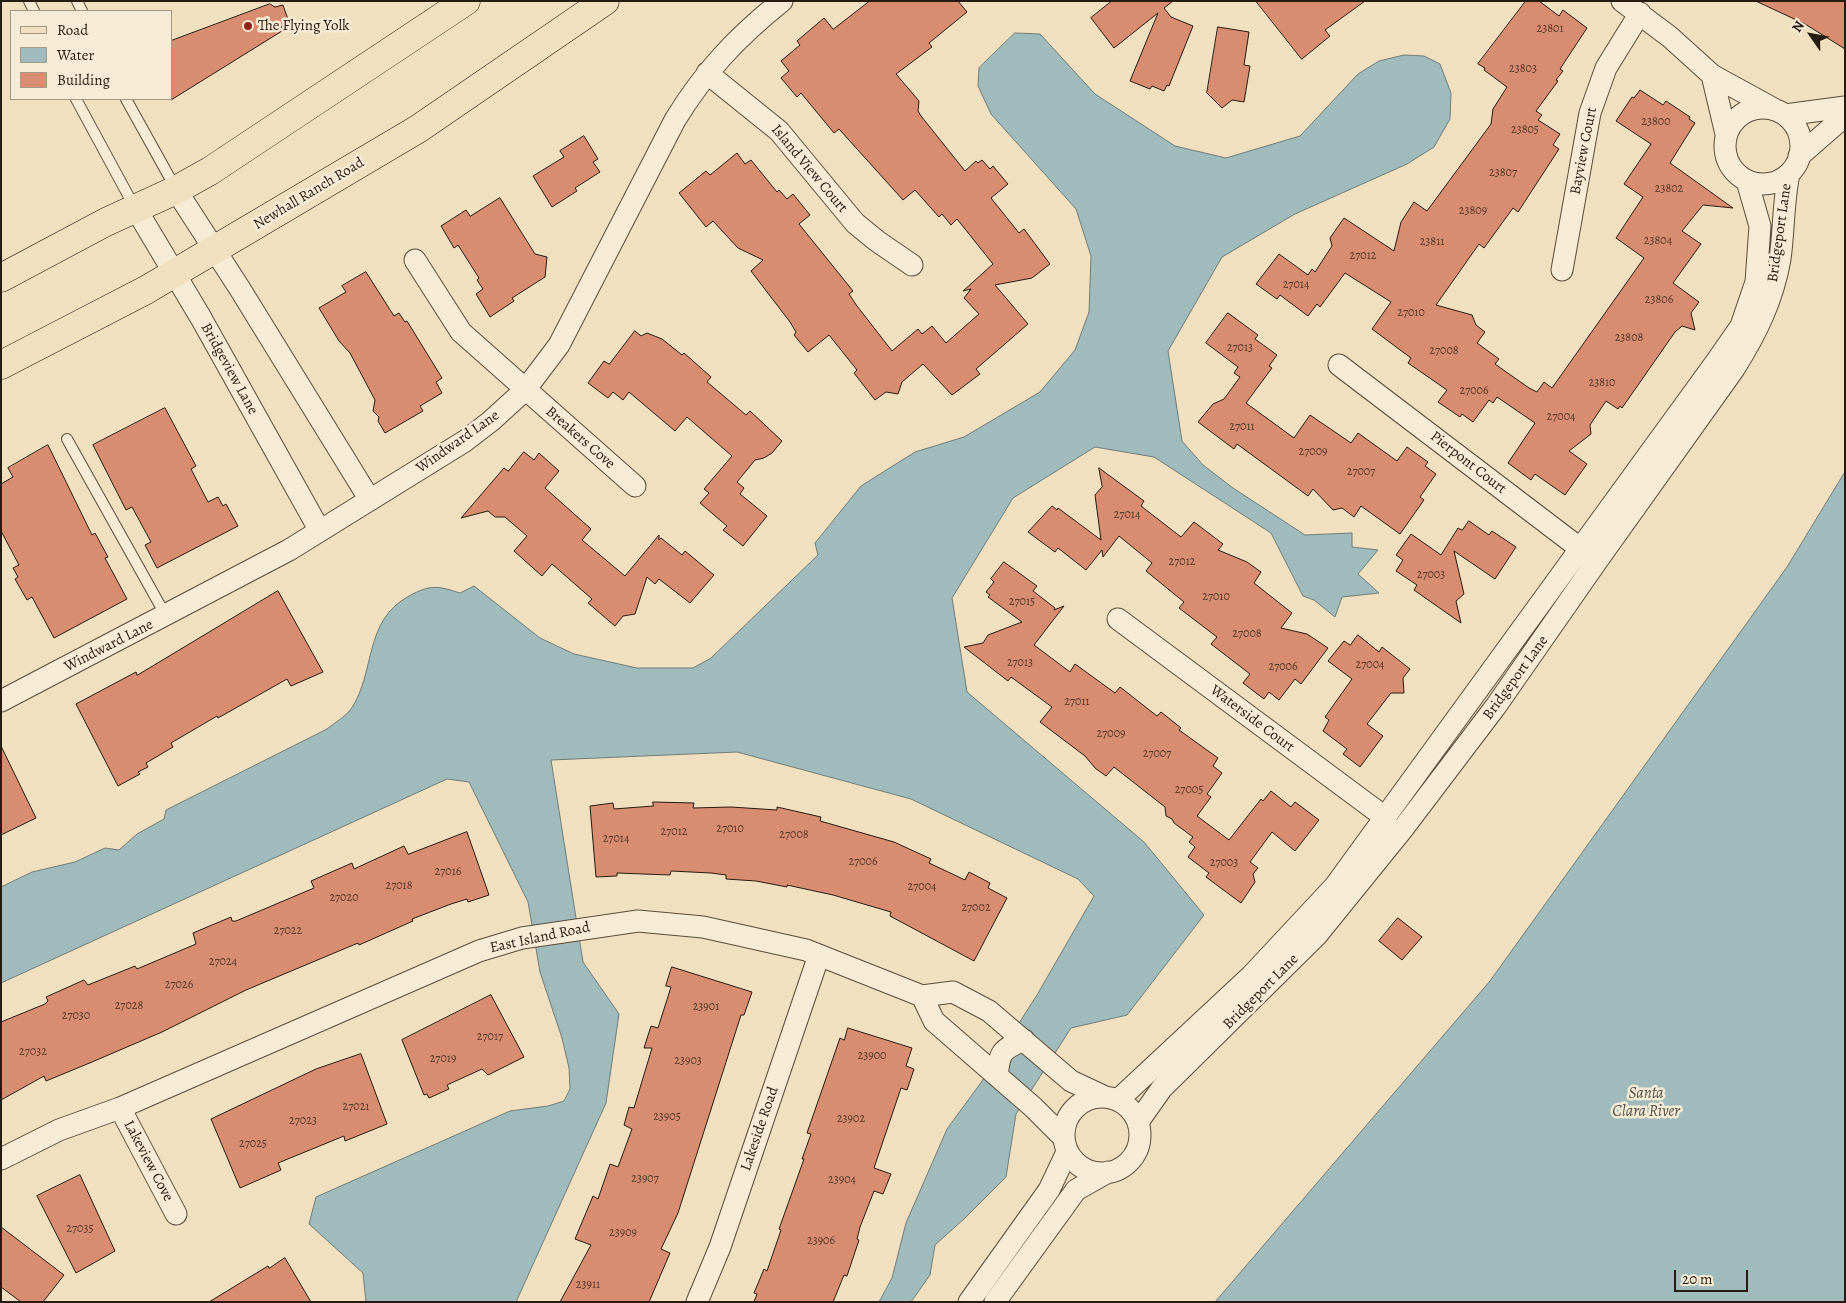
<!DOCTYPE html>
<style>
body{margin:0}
#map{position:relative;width:1846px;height:1303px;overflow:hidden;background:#f1e0bf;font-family:Alegreya,serif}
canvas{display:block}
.frame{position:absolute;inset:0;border:2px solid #261a11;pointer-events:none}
.legend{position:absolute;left:10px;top:10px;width:162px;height:90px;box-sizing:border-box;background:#f6ebd5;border:1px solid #a39787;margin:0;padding:6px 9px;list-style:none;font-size:15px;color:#261a11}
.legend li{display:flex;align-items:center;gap:10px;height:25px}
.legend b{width:25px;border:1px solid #a39787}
.north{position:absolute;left:1786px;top:10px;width:50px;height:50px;-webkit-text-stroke:4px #f6ebd5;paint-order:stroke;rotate:303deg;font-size:14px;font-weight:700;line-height:20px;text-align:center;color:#261a11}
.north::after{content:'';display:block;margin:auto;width:18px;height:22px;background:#261a11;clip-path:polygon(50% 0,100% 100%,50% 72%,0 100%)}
.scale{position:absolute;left:1674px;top:1270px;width:74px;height:22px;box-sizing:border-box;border:2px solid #261a11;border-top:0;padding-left:6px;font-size:15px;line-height:18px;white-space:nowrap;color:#261a11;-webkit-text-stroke:4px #f6ebd5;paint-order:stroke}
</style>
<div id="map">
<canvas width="1846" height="1303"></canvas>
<div class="frame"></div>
<ul class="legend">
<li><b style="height:6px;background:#f1e0bf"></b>Road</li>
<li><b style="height:14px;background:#9fbbbc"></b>Water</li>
<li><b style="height:14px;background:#d88d70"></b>Building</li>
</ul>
<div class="north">N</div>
<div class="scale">20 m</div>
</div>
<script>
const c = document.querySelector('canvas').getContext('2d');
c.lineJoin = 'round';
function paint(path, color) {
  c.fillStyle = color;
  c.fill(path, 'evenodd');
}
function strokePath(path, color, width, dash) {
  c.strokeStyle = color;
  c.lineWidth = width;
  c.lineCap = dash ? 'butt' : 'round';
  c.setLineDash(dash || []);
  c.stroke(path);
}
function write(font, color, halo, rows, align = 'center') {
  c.font = font + ' Alegreya,serif';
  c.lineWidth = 5;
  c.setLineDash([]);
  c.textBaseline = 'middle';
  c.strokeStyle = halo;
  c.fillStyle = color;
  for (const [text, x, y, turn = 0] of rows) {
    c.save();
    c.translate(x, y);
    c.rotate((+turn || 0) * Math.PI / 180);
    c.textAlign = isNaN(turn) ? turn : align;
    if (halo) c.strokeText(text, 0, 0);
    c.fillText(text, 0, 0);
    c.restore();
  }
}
const water = new Path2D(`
 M1015,33L1040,34L1095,94L1175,146L1226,158L1300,136L1358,74L1379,61L1404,55L1424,56L1440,64L1451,93L1450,119L1434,147L1407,164L1295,214L1222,257L1168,351L1182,441L1203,465L1233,488L1305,535L1352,533V547L1378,550L1358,574L1379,593L1342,597L1335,617L1314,600L1303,596L1271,533L1154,457L1095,447L1013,498L952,598L967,692L1144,842L1204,915L1127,1015L1071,1028L1016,1114L1006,1177L965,1218L935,1245L930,1275L911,1302H879L892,1278L906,1223L947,1129L980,1084L1037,995L1094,896L1078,879L911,799L737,752L551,760L583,962L619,1014L606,1103L516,1302H366L363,1273L309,1224L316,1197L510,1111L548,1106L564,1101L570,1089L569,1068L562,1038L540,972L528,902L469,782L447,779L1,983V887L32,872L75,862L105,848L119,850L137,834L164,819L166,810L327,729C334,723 345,717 351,709C376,672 363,621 409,596C431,584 438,586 460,593L474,586L540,638L574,654L637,668H693L711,658L818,555L815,543L861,486L915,452L964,437L1040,392L1075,350L1089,312L1091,256L1076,209L991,114L978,86L979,68Z
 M1845,472V1302H1215L1490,981L1787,567Z`);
paint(water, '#9fbbbc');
strokePath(water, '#6f7b78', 1);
const building = new Path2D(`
 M870,1H958L967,12L929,43L932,47L896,74L919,101L918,111L921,116L965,171L976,161L978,163L982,160L990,169L993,166L1008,184L991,198L1019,233L1024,229L1050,264L1032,278L995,285L1028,324L976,369L980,374L952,395L923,364L902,382L898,394L886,392L875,400L854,373L857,370L829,335L808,352L794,335L796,332L790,322L751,271L763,260L738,248L713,221L706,227L679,193L706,171L710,175L737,153L745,164L751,160L777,192L779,190L787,199L793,194L810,215L799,224L853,291L849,294L857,306L892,351L918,329L922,334L932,326L946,343L979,314L964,298L971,289L963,291L993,264L957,219L951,225L942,214L939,217L915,190L903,200L839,129L834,133L801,93L797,97L781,78L789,71L781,61L800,45L797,41L824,18L833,29Z
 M1112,1H1173L1164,8L1171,17L1193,26L1169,86L1167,85L1164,91L1152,86L1150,89L1130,81L1158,13L1114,48L1091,18Z
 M1256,1H1365L1325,30L1330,36L1302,59Z
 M1526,1H1539L1559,16L1563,10L1587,28L1560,69L1563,71L1556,80L1558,81L1536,111L1542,115L1538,120L1560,134L1553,145L1559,149L1518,212L1513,208L1484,248L1479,244L1436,305L1472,315L1476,325L1485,332L1477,343L1499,359L1495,364L1529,388L1537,392L1544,382L1552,388L1644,258L1616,238L1643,197L1624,184L1651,144L1616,121L1632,97L1634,98L1640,90L1663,105L1666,101L1690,117L1689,119L1695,123L1670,163L1733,208L1703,205L1682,231L1701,244L1673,283L1699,302L1691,313L1695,330L1682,326L1675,332L1622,408L1620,406L1618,409L1606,401L1590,425L1591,434L1569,451L1587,464L1565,495L1535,474L1531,480L1508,463L1535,423L1497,397L1493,403L1489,400L1473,422L1462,414L1460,417L1438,402L1447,390L1408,363L1411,358L1372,329L1391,302L1345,273L1320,307L1317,304L1308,316L1280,295L1277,299L1256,284L1279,254L1308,275L1312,269L1315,272L1332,246L1330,238L1344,218L1394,251L1401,222L1414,202L1427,211L1491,124L1493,109L1507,87L1484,70L1485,68L1478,64Z
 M1756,1H1845V49L1805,24Z
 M270,4L275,7L283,5L290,25L281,27L282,31L171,100V41Z
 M1218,27L1249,32L1244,65L1250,66L1244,102L1232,100L1222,108L1207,93Z
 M584,136L598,159L593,162L600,172L575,188L577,191L552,207L533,176L564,157L560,151Z
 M500,198L535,254L547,257L545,277L512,298L514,301L490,317L476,294L483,289L477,280L479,278L458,245L454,248L441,226L466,210L470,216Z
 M366,272L394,316L399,313L405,322L407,321L442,378L436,382L442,393L420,406L423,411L385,433L378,421L379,417L373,411L375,400L350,353L339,341L319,308L346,292L342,286Z
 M1228,313L1258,335L1255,339L1277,355L1269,366L1272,368L1246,403L1294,438L1310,415L1351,443L1358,433L1397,461L1407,447L1428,462L1425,466L1436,474L1420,497L1424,500L1400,534L1361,506L1354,517L1342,508L1333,510L1313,489L1308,496L1237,444L1234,449L1198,422L1213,404L1224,399L1240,377L1234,373L1238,367L1206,343Z
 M635,331L641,336L647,333L662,339L682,355L684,353L711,377L707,382L746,415L750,411L782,441L772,453L764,458L755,460L737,482L744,488L740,494L767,516L743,546L723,530L727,526L700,503L709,493L704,489L732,456L687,417L675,431L629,392L623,400L613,392L608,398L588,383L604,361L609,364Z
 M165,408L196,466L191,469L208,502L218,497L223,506L226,504L238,526L157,568L145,545L151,542L132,507L126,510L93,445Z
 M48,445L92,535L95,533L108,557L105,558L127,599L54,638L32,597L27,600L15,579L18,577L13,568L19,565L1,531V484L13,477L8,468Z
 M524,452L534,460L539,453L559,471L545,488L591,529L582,540L625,576L659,535V540L661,538L682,555L685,551L714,575L690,603L659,579L655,584L647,577L635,614L623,616L615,626L588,603L592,599L552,564L542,576L514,551L527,536L505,517H495L488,511L461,518L504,468L508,471Z
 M1099,468L1144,501L1141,506L1181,537L1194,522L1223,544L1218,550L1247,562L1261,572L1254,583L1292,613L1281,628L1307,634L1328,648L1301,684L1295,679L1279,700L1269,692L1264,699L1243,683L1250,674L1211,644L1217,637L1179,608L1184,602L1146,571L1152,563L1119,536L1103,557L1102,550L1086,570L1058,548L1055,552L1028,532L1052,506L1057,510L1058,508L1101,540L1095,495L1102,487Z
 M1469,521L1489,535L1492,531L1516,547L1495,579L1454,551L1464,594L1456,601L1461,623L1414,590L1417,585L1396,571L1403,560L1396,555L1411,534L1441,555L1458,528L1462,530Z
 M1004,562L1037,586L1033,591L1055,608L1054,610L1064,606L1034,645L1070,672L1075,664L1115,693L1120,687L1157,716L1161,712L1181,728L1179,730L1218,758L1213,766L1222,773L1207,794L1211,797L1197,816L1229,840L1261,799L1263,801L1271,791L1291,807L1295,802L1319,820L1295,851L1272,832L1250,862L1258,868L1253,874L1255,882L1241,903L1206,877L1209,873L1188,857L1195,847L1189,842L1193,837L1174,823L1172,819L1166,816L1165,807L1114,767L1106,776L1095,768L1085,756L1040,722L1052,707L1011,677L1008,681L964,647L983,643L988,635L1022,622L988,597L990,595L986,592L994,582L991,579Z
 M278,591L323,672L291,686L287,679L218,718L217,716L171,743L173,747L146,763L148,767L138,772L140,774L118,786L76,704L136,672L137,675Z
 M1358,635L1379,652L1382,647L1410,669L1403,678L1404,693H1391L1367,724L1383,736L1360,767L1343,754L1347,749L1323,731L1329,720L1325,717L1352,679L1328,661L1344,641L1350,645Z
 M1,746L36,818L1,835Z
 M653,802L694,803L693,808L731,807L777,810V807L821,817L820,821L894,842L931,859L929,863L965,880L969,872L990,883L988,888L1007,898L974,961L890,916L891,912L833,895L787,885V887L756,881L726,879V875L711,873L671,871L670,875L617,873V876L596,877L590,806L613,803L614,809L653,806Z
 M467,832L489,895L468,902L467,899L451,904L412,919L413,921L359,945L358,943L246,990L162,1032L92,1062L46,1081L44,1076L1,1100V1022L45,1004L48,1001L46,997L84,980L88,985L135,966L137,969L196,944L193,933L231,917L232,921H236L314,888L311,881L352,863L354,869L404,846L408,854Z
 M1398,918L1422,937L1402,960L1379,941Z
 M672,967L752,992L744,1015H741L678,1213L661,1249L670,1253L649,1302H560L591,1245L575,1239L593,1196L598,1199L610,1164L618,1167L632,1129L624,1125L629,1107L634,1108L652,1048H644L651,1026L658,1028L671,987L666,986Z
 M491,995L524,1057L488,1075L482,1069L447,1085L449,1089L429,1098L427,1094L424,1095L402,1040Z
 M848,1028L912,1048L906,1066L914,1069L907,1090L901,1088L874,1168L891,1174L883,1194L874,1191L860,1227L857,1239L859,1240L847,1276L844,1275L833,1302H754L757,1294L754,1293L764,1269L767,1271L781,1230L779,1229L804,1159H802L811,1134L807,1133L840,1038L844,1040Z
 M361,1054L387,1124L345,1141L344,1136L278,1163L281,1170L240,1188L211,1119L316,1069Z
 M80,1175L115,1251L76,1273L37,1196Z
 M1,1227L64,1275L43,1302H21L1,1287Z
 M285,1258L311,1302H209L268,1266L269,1268Z`);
paint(building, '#d88d70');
strokePath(building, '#261a11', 1);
const lane = new Path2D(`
 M29,1L34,11
 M77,1L82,11
 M76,99L135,208
 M126,99L176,189
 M67,439L166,616`);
const street = new Path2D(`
 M1622,1L1670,37L1712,75L1774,109
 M707,73L779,131L855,223L877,241L912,265
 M1712,75L1726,134
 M1725 146a38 38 0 1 1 76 0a38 38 0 1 1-76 0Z
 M1785,115L1845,107
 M1799,156L1845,116
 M176,190L240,289L370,500
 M136,209L201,318L320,531
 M415,260L461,332L635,486
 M1562,270L1590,113L1606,68L1640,13
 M1339,365L1590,556
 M1118,619L1386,818
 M1,701L289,550L465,441L491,421L525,390L559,345L675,120C705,71 737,37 782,1
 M922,996L934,1021L1033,1107L1064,1138
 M997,1076C1000,1051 1001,1050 1024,1040
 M1064 1135a38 38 0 1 1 76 0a38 38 0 1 1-76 0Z
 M1118,1100L1251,976L1335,886L1716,362L1741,326L1756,282L1760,226L1747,181
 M120,1108L176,1214
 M1138,1122L1162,1088L1317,935L1402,830L1496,706L1597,561L1734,369C1756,334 1773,300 1780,259C1784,231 1783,203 1789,174
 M1,1159L59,1130L120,1108L479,951L522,938L638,921L703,927L806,950L922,996L953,992L989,1011L1071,1081L1103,1096
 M697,1302L720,1247L819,955
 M969,1302L1049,1190L1067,1152
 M995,1302L1076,1190L1108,1172`);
const primary = new Path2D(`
 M1,278L106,222L176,190L210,171L466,1
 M1,365L146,290L418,129L605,1`);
strokePath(lane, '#594c3c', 12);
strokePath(street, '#594c3c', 23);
strokePath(primary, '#261a11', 29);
strokePath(lane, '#f6ebd5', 10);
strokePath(street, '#f6ebd5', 21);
strokePath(primary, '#f1e0bf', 28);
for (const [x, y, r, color] of [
 [248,26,5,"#8f2418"]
]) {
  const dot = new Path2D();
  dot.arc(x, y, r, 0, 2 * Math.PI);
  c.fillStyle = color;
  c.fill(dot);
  strokePath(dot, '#f6ebd5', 2);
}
write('12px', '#523729', null, [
 ["23801",1550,29],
 ["23803",1523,69],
 ["23800",1656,122],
 ["23805",1525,130],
 ["23807",1503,173],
 ["23802",1669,189],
 ["23809",1473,211],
 ["23804",1658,241],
 ["23811",1432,242],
 ["27012",1363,256],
 ["27014",1296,285],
 ["23806",1659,300],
 ["27010",1411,313],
 ["23808",1629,338],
 ["27013",1240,348],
 ["27008",1444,351],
 ["23810",1602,383],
 ["27006",1474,391],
 ["27004",1561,417],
 ["27011",1242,427],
 ["27009",1313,452],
 ["27007",1361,472],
 ["27014",1127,515],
 ["27012",1182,562],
 ["27003",1431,575],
 ["27010",1216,597],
 ["27015",1022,602],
 ["27008",1247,634],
 ["27013",1020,663],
 ["27004",1370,665],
 ["27006",1283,667],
 ["27011",1077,702],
 ["27009",1111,734],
 ["27007",1157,754],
 ["27005",1189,790],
 ["27010",730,829],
 ["27012",674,832],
 ["27008",794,835],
 ["27014",616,839],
 ["27006",863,862],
 ["27003",1224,863],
 ["27016",448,872],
 ["27018",399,886],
 ["27004",922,887],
 ["27020",344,898],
 ["27002",976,908],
 ["27022",288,931],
 ["27024",223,962],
 ["27026",179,985],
 ["27028",129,1006],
 ["23901",706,1007],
 ["27030",76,1016],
 ["27017",490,1037],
 ["27032",33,1052],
 ["23900",872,1056],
 ["27019",443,1059],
 ["23903",688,1061],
 ["27021",356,1107],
 ["23905",667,1117],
 ["23902",851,1119],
 ["27023",303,1121],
 ["27025",253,1144],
 ["23907",645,1179],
 ["23904",842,1180],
 ["27035",80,1229],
 ["23909",623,1233],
 ["23906",821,1241],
 ["23911",588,1285]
]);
write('15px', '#261a11', '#f6ebd5', [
 ["The Flying Yolk",258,26]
], 'left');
write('15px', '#261a11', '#f6ebd5', [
 ["Bayview Court",1584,151,-79],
 ["Island View Court",809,169,50],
 ["Newhall Ranch Road",309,194,-31],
 ["Bridgeport Lane",1780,233,-82],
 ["Bridgeview Lane",229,369,61],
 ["Breakers Cove",580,438,41],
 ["Windward Lane",458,442,-35],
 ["Pierpont Court",1468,463,38],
 ["Windward Lane",109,646,-27],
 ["Bridgeport Lane",1516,678,-54],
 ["Waterside Court",1252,719,37],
 ["East Island Road",540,938,-12],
 ["Bridgeport Lane",1261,992,-45],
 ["Lakeside Road",760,1129,-71],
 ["Lakeview Cove",148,1161,62]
]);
write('italic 16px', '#50524d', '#f6ebd5', [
 ["Santa",1646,1094],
 ["Clara River",1646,1112]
]);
</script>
